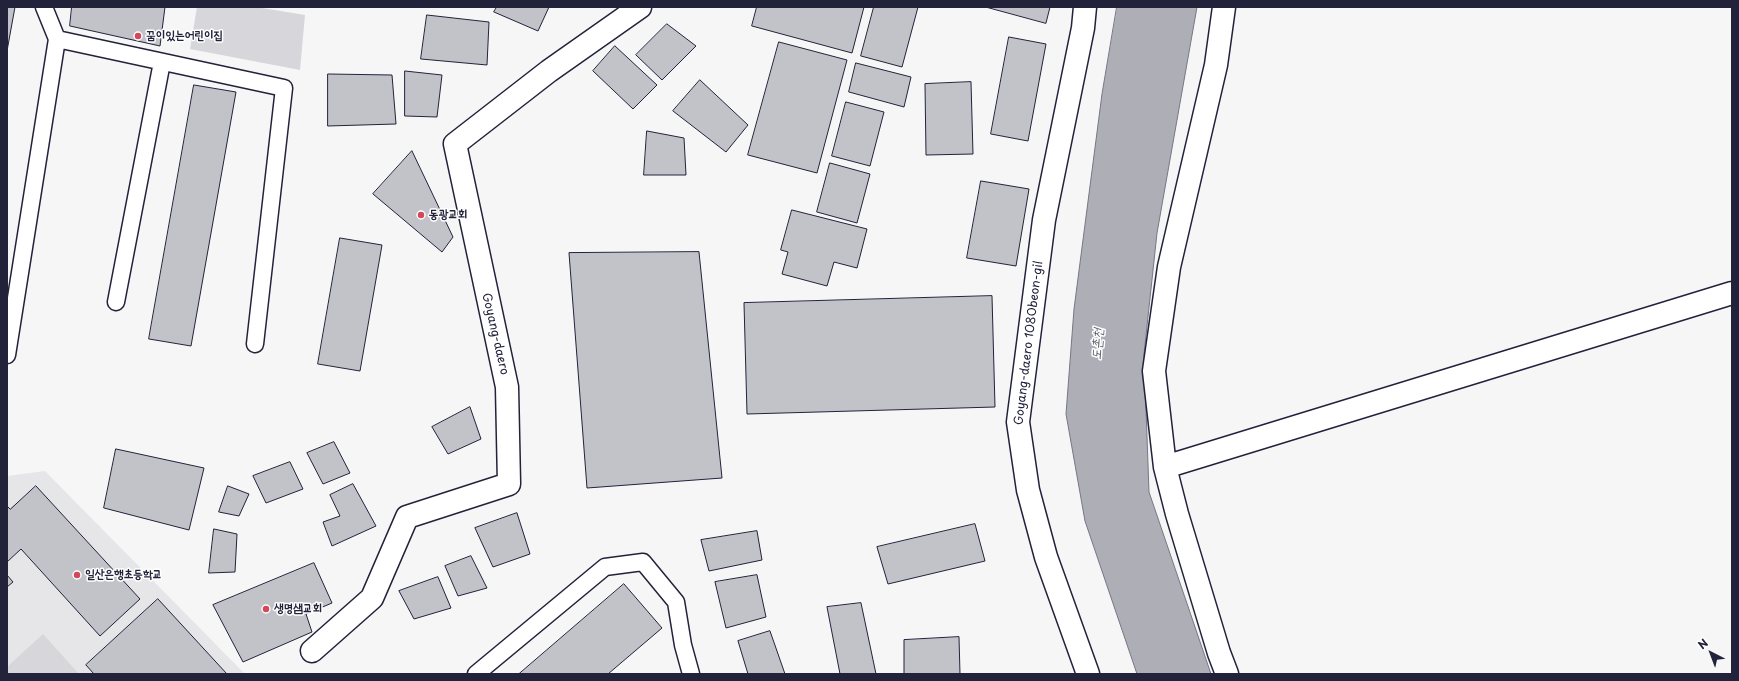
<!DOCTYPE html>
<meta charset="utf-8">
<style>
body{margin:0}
#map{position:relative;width:1739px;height:681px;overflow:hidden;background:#f6f6f7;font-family:"Playpen Sans",sans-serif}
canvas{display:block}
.frame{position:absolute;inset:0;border:8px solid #22223b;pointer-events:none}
.north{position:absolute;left:1691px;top:633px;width:40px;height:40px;-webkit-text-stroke:3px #fff;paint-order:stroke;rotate:318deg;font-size:11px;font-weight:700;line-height:16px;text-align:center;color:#22223b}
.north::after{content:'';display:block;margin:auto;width:14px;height:18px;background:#22223b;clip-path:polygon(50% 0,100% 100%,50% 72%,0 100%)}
</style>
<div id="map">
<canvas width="1739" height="681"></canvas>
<div class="frame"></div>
<div class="north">N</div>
</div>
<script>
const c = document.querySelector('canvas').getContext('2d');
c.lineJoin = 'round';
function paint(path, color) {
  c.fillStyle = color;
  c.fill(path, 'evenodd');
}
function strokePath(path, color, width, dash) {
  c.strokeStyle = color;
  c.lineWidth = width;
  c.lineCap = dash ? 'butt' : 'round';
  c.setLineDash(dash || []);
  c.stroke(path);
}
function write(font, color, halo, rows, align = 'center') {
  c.font = font + ' "Playpen Sans","Poor Story",sans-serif';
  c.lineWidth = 3;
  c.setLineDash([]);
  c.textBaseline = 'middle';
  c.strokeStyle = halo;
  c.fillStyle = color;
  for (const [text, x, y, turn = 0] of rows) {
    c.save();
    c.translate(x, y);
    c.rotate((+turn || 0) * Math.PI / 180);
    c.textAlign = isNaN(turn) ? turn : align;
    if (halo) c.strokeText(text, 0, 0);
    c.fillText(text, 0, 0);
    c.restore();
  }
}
paint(new Path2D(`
 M45,471L245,674H7V476Z`), '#e6e6e9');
paint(new Path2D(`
 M197,7H256L305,15L300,70L190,49Z
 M43,634L79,674H7V667Z`), '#d7d7db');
const water = new Path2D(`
 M1117,7H1197L1157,233L1144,354L1149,492L1211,674H1137L1085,521L1066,414L1074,309L1102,94Z`);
paint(water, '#aeaeb7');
strokePath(water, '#767685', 1);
const building = new Path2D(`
 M7,7H15L7,51Z
 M72,7H165L160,46L70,26Z
 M497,7H549L538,31L494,12Z
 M757,7H864L852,53L752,26Z
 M874,7H918L902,67L861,56Z
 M986,7H1050L1046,23Z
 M427,15L489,22L487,65L421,59Z
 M667,24L696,46L662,80L636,55Z
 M1009,37L1046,44L1028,141L991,134Z
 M779,42L847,60L817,173L748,155Z
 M615,46L657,85L633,109L593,71Z
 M856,63L911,77L904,107L849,92Z
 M405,71L442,75L437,117L405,116Z
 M328,74L392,75L396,124L328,126Z
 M700,80L748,125L726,152L673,111Z
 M971,82L973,154L926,155L925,84Z
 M194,85L236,92L191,346L149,339Z
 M846,102L884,112L870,166L832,156Z
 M647,131L684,138L686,175H644Z
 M412,151L453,237L442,252L373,194Z
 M830,163L870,174L857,223L817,212Z
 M981,181L1029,189L1016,266L967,258Z
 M792,210L867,229L857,268L834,262L827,286L782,274L788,252L781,250Z
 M340,238L382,245L360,371L318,364Z
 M699,252L722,478L587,488L569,253Z
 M992,296L995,407L747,414L744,303Z
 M470,407L481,439L448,454L432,427Z
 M334,442L350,473L323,484L307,453Z
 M116,449L204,468L189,530L104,508Z
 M290,462L303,489L266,503L253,476Z
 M353,484L376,526L332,546L323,522L340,516L330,495Z
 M36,486L140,599L100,636L21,549L7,562V506L10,509Z
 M228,486L249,494L239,516L219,512Z
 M517,513L530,554L493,567L475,528Z
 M975,524L985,561L888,584L877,547Z
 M214,529L237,534L235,572L209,573Z
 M757,531L762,560L709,571L701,540Z
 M471,556L487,588L458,596L445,566Z
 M314,563L332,603L306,614L312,632L243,662L213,605Z
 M7,575L13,582L7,587Z
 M757,575L766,617L726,628L715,582Z
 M438,577L451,608L414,619L399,591Z
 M624,584L662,628L608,674H519Z
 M158,599L227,674H94L86,665Z
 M861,603L876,674H840L827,607Z
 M770,631L785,674H748L738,641Z
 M959,637L960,674H904V640Z`);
paint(building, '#c2c2c9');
strokePath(building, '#22223b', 1);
const lane = new Path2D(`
 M57,39L284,88L255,344
 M116,302L162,62
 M7,355L57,39L44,7
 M476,674L605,567L643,562L676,602L683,645L691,674`);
const street = new Path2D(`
 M1085,7L1083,28L1044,220L1018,422L1028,490L1046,557L1088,674
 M1224,7L1216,65L1169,267L1154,371L1165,467L1177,514L1219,653L1227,674
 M1165,467L1732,293
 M312,651L372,598L407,517L509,484L507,387L455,144L549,71L640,7`);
strokePath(lane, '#22223b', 19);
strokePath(street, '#22223b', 25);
strokePath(lane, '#fff', 16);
strokePath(street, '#fff', 22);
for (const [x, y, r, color] of [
 [138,36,4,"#d1495b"],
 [421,215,4,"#d1495b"],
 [77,575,4,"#d1495b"],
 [266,609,4,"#d1495b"]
]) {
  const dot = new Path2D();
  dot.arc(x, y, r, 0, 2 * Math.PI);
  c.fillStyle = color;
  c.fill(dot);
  strokePath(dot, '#fff', 1.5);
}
write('bold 12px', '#22223b', '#fff', [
 ["꿈이있는어린이집",146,36],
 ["동광교회",429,215],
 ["일산은행초등학교",85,575],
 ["생명샘교회",274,609]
], 'left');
write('12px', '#22223b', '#fff', [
 ["Goyang-daero",495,334,77],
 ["Goyang-daero 1080beon-gil",1029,343,-83]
]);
write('italic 13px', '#5a5a6d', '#fff', [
 ["도촌천",1098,344,-86]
]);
</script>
